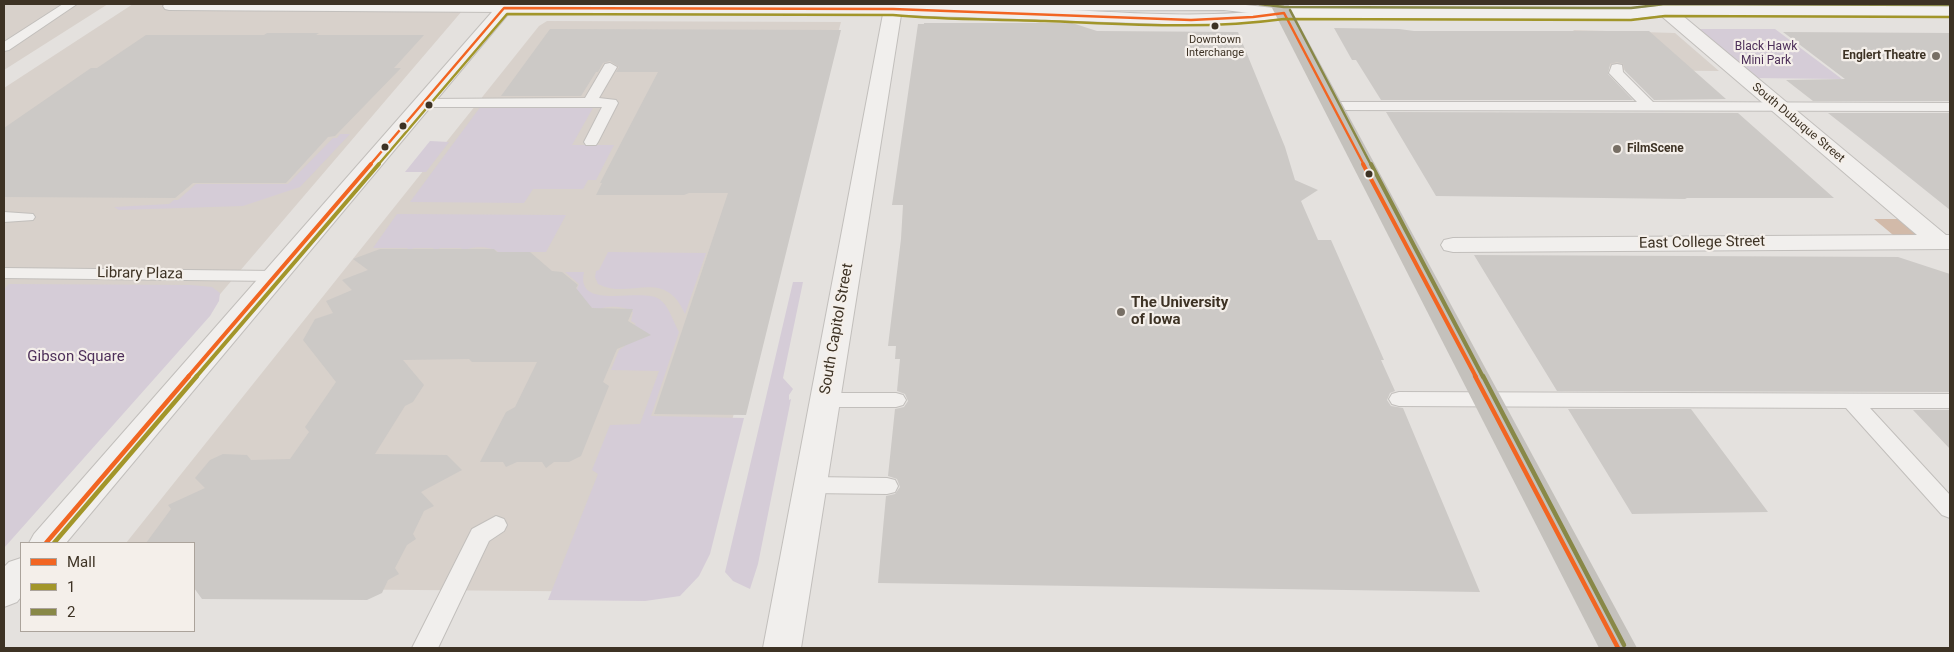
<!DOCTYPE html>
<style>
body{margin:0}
#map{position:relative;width:1954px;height:652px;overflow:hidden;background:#e4e1de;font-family:Roboto,sans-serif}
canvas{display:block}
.frame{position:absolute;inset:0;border:5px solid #3d3224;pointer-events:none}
.legend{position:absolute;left:20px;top:542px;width:175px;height:90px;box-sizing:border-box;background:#f4efea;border:1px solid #aba39b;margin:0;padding:6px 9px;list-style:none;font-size:15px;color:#3d3224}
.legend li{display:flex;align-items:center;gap:10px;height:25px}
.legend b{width:25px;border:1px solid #aba39b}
</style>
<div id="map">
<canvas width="1954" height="652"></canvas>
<div class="frame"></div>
<ul class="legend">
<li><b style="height:6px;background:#f26522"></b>Mall</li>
<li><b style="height:6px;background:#a2962a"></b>1</li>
<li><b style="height:6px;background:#888847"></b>2</li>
</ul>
</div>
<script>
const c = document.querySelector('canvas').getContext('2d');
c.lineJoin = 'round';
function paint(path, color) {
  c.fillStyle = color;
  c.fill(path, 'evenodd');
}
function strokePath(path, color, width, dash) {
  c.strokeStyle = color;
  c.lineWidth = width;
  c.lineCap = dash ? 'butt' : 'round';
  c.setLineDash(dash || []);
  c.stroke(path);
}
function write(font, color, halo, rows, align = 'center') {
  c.font = font + ' Roboto,sans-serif';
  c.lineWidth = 4.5;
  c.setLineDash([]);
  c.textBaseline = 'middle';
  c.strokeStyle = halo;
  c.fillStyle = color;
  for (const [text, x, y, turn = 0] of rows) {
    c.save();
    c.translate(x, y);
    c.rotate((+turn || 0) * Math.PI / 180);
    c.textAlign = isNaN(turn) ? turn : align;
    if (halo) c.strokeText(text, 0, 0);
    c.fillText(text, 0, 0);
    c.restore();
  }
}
paint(new Path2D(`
 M4,4H108L4,70Z
 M133,4H468L4,547V88Z
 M547,21L841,22L693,563L641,592L194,588V543H126L539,26Z
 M1573,30L1675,33L1719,71L1613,70Z`), '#d8d1cb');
paint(new Path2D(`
 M1694,29H1775L1842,79L1753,78Z
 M481,106H594L572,145H614L596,180H588L583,189H533L524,203L410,202Z
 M340,134H350L300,187L243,206L119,210L114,207L169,204L174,200H178L196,184H288L333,138H337Z
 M430,141L449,142L426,172H405Z
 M397,214L566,215L546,252H498C491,246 471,246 463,251L461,248H440L435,251L433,248H414L409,250L407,248H373Z
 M608,252L706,253L685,314C664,266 630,301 598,284L595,277L596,271L599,270Z
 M565,272H584C575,312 641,287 659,299C669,305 673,322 679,332L651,416L744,418L710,554L699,576L680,596L645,601L548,600L598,474L592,470L610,425L640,424L659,371L611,370L619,350L625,346L621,342L627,328L636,324L631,321L633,312C624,306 607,305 597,310L595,308L582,307L573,299L579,284Z
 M793,282H803L783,378L793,389L789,395V400L791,399L758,564L750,589L733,581L725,572Z
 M9,284L191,285L212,287L220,293L219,301L210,316L4,548V289Z`), '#d5ccd7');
paint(new Path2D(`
 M1874,219H1923L1950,241V245H1905Z`), '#d2baa9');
paint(new Path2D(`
 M924,23H1072L1097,31L1238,32L1285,147L1295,180L1318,190L1301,201L1318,240H1331L1384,360H1381L1395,391L1390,393L1387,400L1391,406L1403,408L1480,592L878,583L886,496L895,494L900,487L897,479L888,476L895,409L904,407L908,401L905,394L897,391L900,359H895L896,346H888L901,239L903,205H892L918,24H924Z
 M1334,28L1399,29L1414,31H1649L1726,99L1654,100L1625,71L1623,64L1617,62L1610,64L1608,74L1633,100H1381L1356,60H1352Z
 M550,29L841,30L746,415L654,414L728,193H689L684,195H596L602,183H600L658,72H616L619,67L610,61L603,63L598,72H596L581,96H501Z
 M1783,32L1950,33V101H1813L1786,80L1845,79Z
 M267,33H319L316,35H424L394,68H401L335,136L328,137L286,183H193L175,198L4,197V128L91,68H97L146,35H264Z
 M1386,112L1738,113L1834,198H1685L1687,199L1436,196Z
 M1828,113H1950V210L1879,153Z
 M380,249H494L497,252H530L552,271L562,272L578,285L576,288L592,308L633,309L628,321L651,335L617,349L603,382L609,386L581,456L569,462H554L546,468L542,462H517L506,467L503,462H480L506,412L515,407L537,362H472L469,359L403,360L424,385L413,402L405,406L375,454L447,455L462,470L421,492L434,506L424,511L413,534L416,539L407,545L395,568L399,574L388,580L382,593L367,600L202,599L194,588V543H146L171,509L168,505L205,488L195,478L210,460L223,454L247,455L251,460L290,459L309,432L305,427L336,382L303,340L315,319L333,313L326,301L352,290L342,280L368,270L353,259Z
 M1474,255L1898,257L1950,274V392L1557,391Z
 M1568,409H1691L1768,512L1632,514Z
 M1913,410H1950V449Z`), '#ccc9c6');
const service = new Path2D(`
 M63,4H77L9,50L4,51V42Z
 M165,4H504L510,8L504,12L169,10L165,9L163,6Z
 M903,4H1236L1284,9L1290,13L1284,17L1224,10L899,11L897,8Z
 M610,63L617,67L599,98L616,100L618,103L598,142L596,145H586L584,142L602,107H424L417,103L424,99L585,98L605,64Z
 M1617,64L1622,65L1623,72L1653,102L1950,103V111L1333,110L1326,106L1333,102H1637L1609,73L1612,65Z
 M4,212L33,214L35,217L33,220L4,222Z
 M4,268L276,271L282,272L285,276L282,280L276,281L4,278Z
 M1399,392L1950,394V408H1870L1950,495V518L1942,515L1846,408L1399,406L1392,404L1389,399L1392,394Z
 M825,393H896L903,395L906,400L903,405L896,407H825L818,405L815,400L818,395Z
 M810,477L887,478L895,480L898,486L895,492L887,494L810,493L802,491L799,485L802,479Z
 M496,516L504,519L507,525L504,531L489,541L438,648H412L472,529Z`);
const pedestrian = new Path2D(`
 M1665,5L1671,6L1946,235H1950V249L1453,252L1444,250L1441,245L1444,240L1453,238L1917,235L1659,14L1656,10L1659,6Z`);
const tertiary = new Path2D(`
 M499,4H893C944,9 994,7 1045,9C1124,12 1206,20 1284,8L1631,9L1665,5L1950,6V16L1665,15L1631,19L1284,18L1235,24H1166L901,15L801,648H763L883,14L509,13L66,543H29L34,534Z
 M21,558V597L17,602L4,607V567L9,562Z`);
strokePath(service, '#c2bfbc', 2);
strokePath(pedestrian, '#c2bfbc', 2);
strokePath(tertiary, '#c2bfbc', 2);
paint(service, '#f1efed');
paint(pedestrian, '#f1efed');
paint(tertiary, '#f1efed');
paint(new Path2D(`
 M1270,4H1288L1637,648H1599Z`), '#c4c1bc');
strokePath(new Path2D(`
 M370,165L504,8L893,9L1191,20L1253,17L1284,13L1364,165`), '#f26522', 2.5);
strokePath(new Path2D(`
 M1363,164L1476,377
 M188,377L371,164`), '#f26522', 4);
strokePath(new Path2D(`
 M1475,376L1618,648
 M46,543L189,376`), '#f26522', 4.5);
strokePath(new Path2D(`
 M378,165L507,14L893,15C944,20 994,19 1045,21C1125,24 1204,30 1284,19L1631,20L1665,16L1950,17`), '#a2962a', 2.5);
strokePath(new Path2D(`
 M196,377L379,164`), '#a2962a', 4);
strokePath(new Path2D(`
 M54,543L197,376`), '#a2962a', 4.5);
strokePath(new Path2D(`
 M1259,4L1284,7L1590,8H1631L1665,4L1950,5
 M1290,10L1371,165`), '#888847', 2.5);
strokePath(new Path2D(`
 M1371,164L1483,377`), '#888847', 4);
strokePath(new Path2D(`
 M1483,376L1624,645`), '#888847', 4.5);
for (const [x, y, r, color] of [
 [1215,26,4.5,"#3d3224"],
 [1936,56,5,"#776f65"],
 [429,105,4.5,"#3d3224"],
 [403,126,4.5,"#3d3224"],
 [385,147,4.5,"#3d3224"],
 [1617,149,5,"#776f65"],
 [1369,174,4.5,"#3d3224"],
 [1121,312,5,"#776f65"]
]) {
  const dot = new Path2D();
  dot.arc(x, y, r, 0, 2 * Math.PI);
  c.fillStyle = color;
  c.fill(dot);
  strokePath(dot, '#f4efea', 2);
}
write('11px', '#3d3224', '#f4efea', [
 ["Downtown",1215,40],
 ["Interchange",1215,53]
]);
write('12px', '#4e305a', '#f4efea', [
 ["Black Hawk",1766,47],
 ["Mini Park",1766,61]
]);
write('bold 12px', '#3d3224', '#f4efea', [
 ["Englert Theatre",1926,56],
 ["FilmScene",1627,149,"left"]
], 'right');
write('12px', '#3d3224', '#f4efea', [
 ["South Dubuque Street",1798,123,40]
]);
write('15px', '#3d3224', '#f4efea', [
 ["East College Street",1702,243,-1],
 ["Library Plaza",140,274,1],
 ["South Capitol Street",837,329,-80]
]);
write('bold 15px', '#3d3224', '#f4efea', [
 ["The University",1131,303],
 ["of Iowa",1131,320]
], 'left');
write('15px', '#4e305a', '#f4efea', [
 ["Gibson Square",76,357]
]);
</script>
